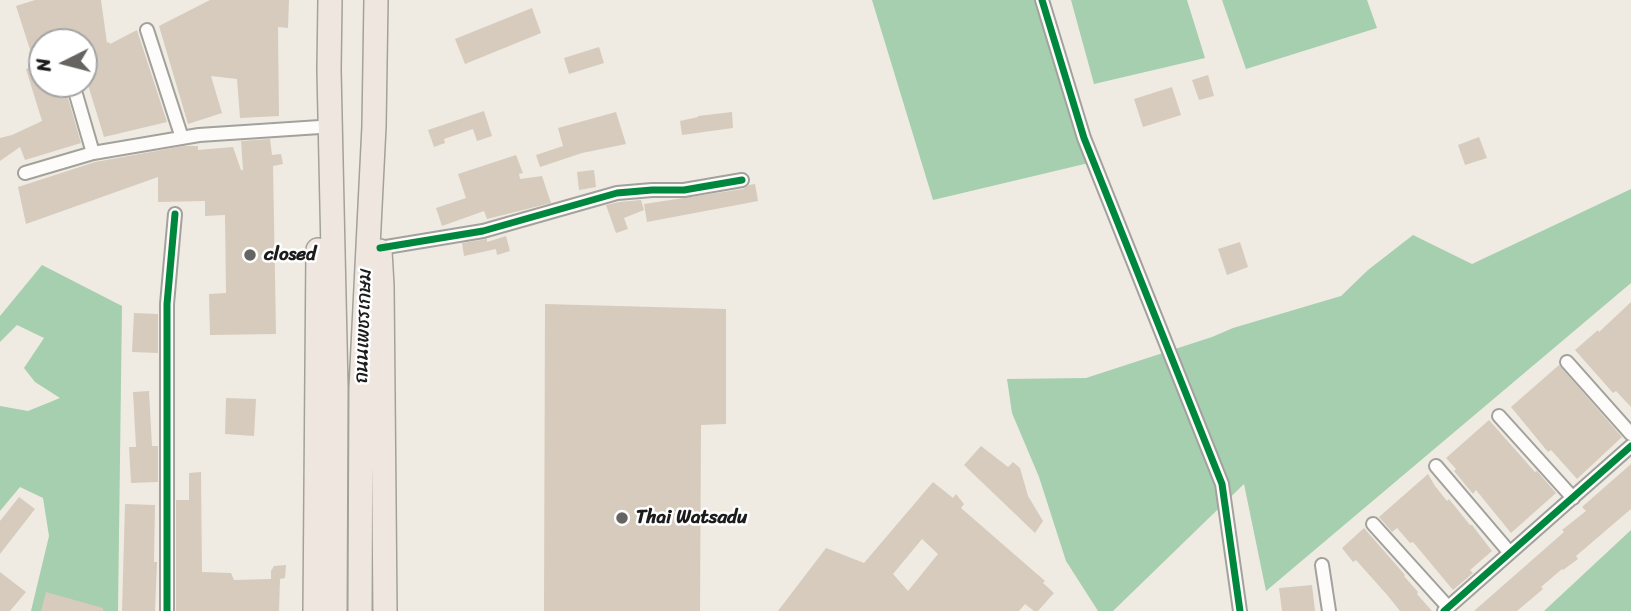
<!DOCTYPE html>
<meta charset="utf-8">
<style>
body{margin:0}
#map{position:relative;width:1631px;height:611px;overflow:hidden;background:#efebe2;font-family:Sriracha,sans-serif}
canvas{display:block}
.north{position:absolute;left:28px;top:28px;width:70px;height:70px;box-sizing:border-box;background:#fff;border:2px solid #a4a4a4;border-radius:50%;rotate:264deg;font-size:19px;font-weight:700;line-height:28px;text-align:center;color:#1c1c1c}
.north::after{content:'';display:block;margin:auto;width:24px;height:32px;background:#666461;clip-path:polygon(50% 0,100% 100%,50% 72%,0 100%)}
</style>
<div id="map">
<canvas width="1631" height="611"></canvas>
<div class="north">N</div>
</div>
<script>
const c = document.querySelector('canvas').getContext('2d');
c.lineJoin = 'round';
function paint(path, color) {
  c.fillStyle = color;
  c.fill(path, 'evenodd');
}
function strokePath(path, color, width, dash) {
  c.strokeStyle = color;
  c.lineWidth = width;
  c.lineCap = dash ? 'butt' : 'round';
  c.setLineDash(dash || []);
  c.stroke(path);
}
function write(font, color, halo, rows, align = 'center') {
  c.font = font + ' Sriracha,"Playpen Sans Thai",sans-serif';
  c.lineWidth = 5;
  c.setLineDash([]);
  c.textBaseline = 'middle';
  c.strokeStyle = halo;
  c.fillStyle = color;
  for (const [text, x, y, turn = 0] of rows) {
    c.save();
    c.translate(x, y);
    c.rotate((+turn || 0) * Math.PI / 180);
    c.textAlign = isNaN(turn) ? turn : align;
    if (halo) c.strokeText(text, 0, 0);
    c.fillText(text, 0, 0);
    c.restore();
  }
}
paint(new Path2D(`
 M872,0H1042L1093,162L933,200Z
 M1071,0H1187L1205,58L1094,84Z
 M1222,0H1367L1377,28L1246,69Z
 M1631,189V283L1266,591L1244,484L1113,611H1098L1066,561L1039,477L1012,413L1007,379L1086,378L1212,337L1233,328L1341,296L1368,270L1413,235L1472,264Z
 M42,265L122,306L118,611H31L49,536L43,498L20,487L0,511V406L28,411L60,398L35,382L24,368L44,338L17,325L0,342V316Z
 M1631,530V611H1544Z`), '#a5cfae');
paint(new Path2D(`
 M35,0H101L107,43L109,42L110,44L137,30L167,122L104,137L84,72V35L58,42H42V84H64L81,143L25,160L20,147L0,161V138L12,135L42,121L26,69L35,65L16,6Z
 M210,0H289L288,28L278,27L279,116L240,118L237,79L211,76L222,113L188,124L159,26Z
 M532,8L541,33L465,64L455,39Z
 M599,47L604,63L569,74L564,58Z
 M1208,75L1214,96L1199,100L1192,80Z
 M1172,87L1181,115L1143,127L1134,99Z
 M484,111L492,136L477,141L473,129L444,139L445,143L434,147L428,130Z
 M616,112L626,144L582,153L540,167L536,155L563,146L558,128Z
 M732,112L733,128L682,135L680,121L698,117V116Z
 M1479,137L1487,158L1465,165L1458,145Z
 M270,139L272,155L281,154L283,164L273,166L276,334L210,335L209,294L226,293L225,215L205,216V201L158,202V177L26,224L18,187L95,162L184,146H198V150L233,147L241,170H243L241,141Z
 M516,155L523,173L519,174L520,179L542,176L551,203L487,219L484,211L442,226L436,208L466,198L458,174Z
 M594,170L596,187L579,190L577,172Z
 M755,184L758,201L647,222L644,204L743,189L749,185Z
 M641,200L644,210L624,218L628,229L616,233L606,205L619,202Z
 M506,236L510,251L497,255L496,249L464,256L462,243L487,239V242Z
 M1240,242L1248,267L1227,275L1218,249Z
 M1631,302V407L1616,391L1613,393L1575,350L1598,330L1599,332Z
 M545,304L726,309V424L701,425L700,611H544Z
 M134,313L158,314V353L132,352Z
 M1559,365L1622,437L1577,479L1551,450L1548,452L1511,407Z
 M149,391L152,446H158V482L131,483L129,447H136L133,392Z
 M226,398L256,399L254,436L225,434Z
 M1489,420L1535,472L1537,471L1556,493L1511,533L1476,490L1473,494L1454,471L1456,469L1446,458Z
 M981,446L1008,467L1013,462L1020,468L1028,496L1043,521L1035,533L964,465Z
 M1631,464V509L1576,556L1578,559L1563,570L1562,569L1541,587L1543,589L1517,611H1474L1564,532L1562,530L1586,511L1582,507Z
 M201,472L202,572L231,573L234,580L271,579V571L274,566L286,565L285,578L280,579L279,611H176V500H189V473Z
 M1428,474L1435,486L1447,501L1449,499L1470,525H1472L1492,551L1470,570L1473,573L1453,590L1413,542L1410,543L1397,528L1392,532L1379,517Z
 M933,482L953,498L956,494L964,504L961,508L1045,581L1043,583L1054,593L1038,611H1034L1025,604L1019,611H778L826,548L864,563ZM922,539L938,554L908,591L893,574Z
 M19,497L35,509L0,554V521Z
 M125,504L155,505L154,562H157L155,611H122Z
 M1364,528L1405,575L1404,576L1418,592L1417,594L1432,611H1400L1388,596L1356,560L1353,562L1342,548Z
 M0,572L26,592L10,611H0Z
 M1312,585L1315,611H1282L1279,588Z
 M46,592L103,608V611H41Z`), '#d6cbbd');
const street = new Path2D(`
 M1042,0L1084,138L1222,484L1240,611
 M147,30L182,138
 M73,84L93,153
 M25,173L93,153L199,135L320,127
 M380,248L483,231L617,193L652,190H684L742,180
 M1567,362L1631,434
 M1499,416L1573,498
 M1436,466L1510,553
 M1373,524L1448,607
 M1322,565L1329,611
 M167,611V304L175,214
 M1444,611L1631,446`);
const highway = new Path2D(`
 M330,0L329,70L336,388L335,611
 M380,251L382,286L385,611
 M315,611L318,250
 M360,611L361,388L374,126L376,0`);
strokePath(street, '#a3a19c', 16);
strokePath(highway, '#a3a19c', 26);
strokePath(street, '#fdfcfb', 12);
strokePath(highway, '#efe7df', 23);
strokePath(new Path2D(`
 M1042,0L1084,138L1222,484L1240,611
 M380,248L483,231L617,193L652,190H684L742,180
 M167,611V304L175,214
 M1444,611L1631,446`), '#00873e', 7);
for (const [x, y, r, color] of [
 [250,255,7,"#666461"],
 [622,518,7,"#666461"]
]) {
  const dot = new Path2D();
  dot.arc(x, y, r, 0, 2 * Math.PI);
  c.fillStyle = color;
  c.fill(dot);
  strokePath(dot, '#fff', 2.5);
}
write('bold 19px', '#1c1c1c', '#fff', [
 ["closed",264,255],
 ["Thai Watsadu",636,518]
], 'left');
write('19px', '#1c1c1c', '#fff', [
 ["ถนนเพชรเกษม",364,326,-88]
]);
</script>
